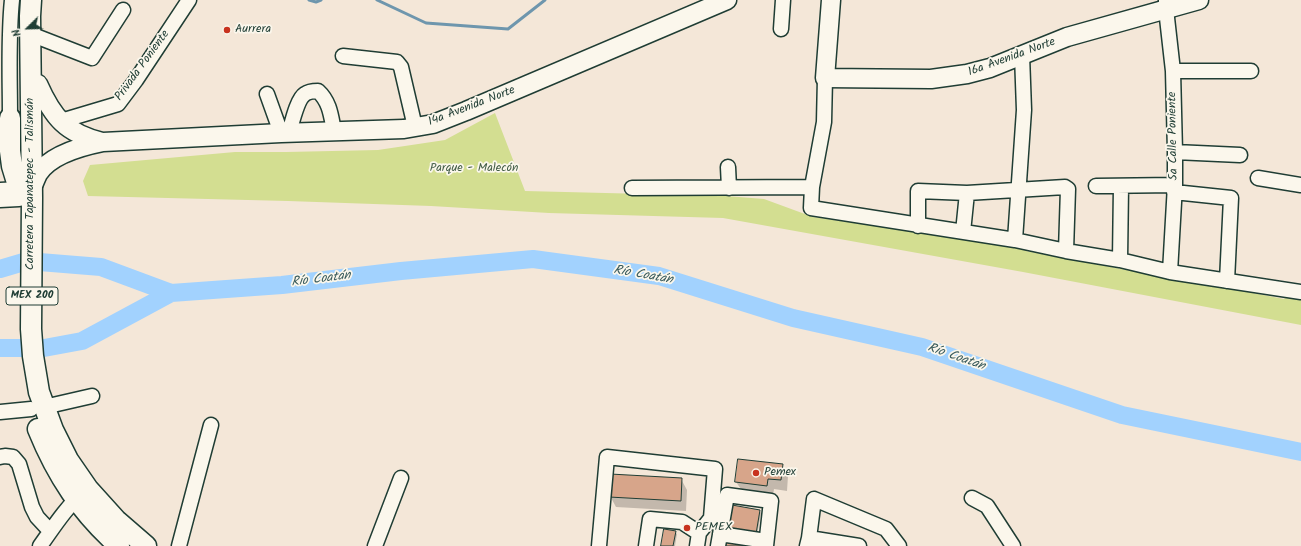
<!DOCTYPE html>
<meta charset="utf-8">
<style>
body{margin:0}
#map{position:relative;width:1301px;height:546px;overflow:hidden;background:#f4e7d8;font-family:Kalam,sans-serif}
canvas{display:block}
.north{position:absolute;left:8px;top:8px;width:40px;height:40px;-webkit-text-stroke:3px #fbf7ec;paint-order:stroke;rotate:247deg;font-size:11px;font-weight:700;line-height:16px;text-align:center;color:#1f3d34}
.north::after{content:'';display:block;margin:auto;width:14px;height:18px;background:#1f3d34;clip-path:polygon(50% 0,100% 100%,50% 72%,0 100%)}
</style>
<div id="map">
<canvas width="1301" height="546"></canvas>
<div class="north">N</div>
</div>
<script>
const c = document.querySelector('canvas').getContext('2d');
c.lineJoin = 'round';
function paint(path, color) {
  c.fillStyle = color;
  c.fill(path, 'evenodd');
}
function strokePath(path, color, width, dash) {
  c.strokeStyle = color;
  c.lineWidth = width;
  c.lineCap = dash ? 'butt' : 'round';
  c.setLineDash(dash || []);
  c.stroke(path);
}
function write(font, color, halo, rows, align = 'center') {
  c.font = font + ' Kalam,sans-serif';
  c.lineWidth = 3.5;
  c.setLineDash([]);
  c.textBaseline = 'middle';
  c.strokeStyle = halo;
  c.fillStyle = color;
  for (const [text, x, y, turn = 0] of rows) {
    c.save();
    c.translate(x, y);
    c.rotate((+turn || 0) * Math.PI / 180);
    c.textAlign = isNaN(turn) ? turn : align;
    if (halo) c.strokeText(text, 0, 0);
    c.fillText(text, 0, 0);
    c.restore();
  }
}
paint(new Path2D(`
 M495,113L525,191L726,196L764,199L813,217L993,243L1018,242L1026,251L1132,271L1137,265L1160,275L1284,299L1288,295L1301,297V325L1023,272L723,218L549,213L431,206L288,201L88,196L83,181L90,165L235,152H286L378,150L445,140Z`), '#d3de91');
paint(new Path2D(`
 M782,465L788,476L787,491L774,489L773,496L743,492L736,482Z
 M681,479L687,490L686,511L616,507L610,496Z
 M760,511L761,513L755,546H726Z
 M675,532L677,534L675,546H662Z`), '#0003');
strokePath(new Path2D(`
 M309,0L316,2L321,0
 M377,0L426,23L508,29L545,0`), '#6e96ad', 3);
strokePath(new Path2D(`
 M0,269L27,261L101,267L171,293
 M0,348H44L82,341L171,293L282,285L401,271L533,259L659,276L793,318L922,347L1122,415L1301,452`), '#a2d2fe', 18);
const building = new Path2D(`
 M738,459L783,464L781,480L768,479L767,486L735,482Z
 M610,474L682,478L681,501L609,497Z
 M732,505L760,510L754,546H724Z
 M664,529L676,531L673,546H661Z`);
paint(building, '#d7a58a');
strokePath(building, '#1f3d34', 1);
const minor = new Path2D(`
 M1166,0V9L1173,71L1175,152V185L1170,272
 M781,29L783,0
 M38,37L92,58L123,10
 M343,56L397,62L401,67L415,127
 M1173,71H1251
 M825,78L824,122L812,187L811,208L1015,240L1066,251L1120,260L1170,272L1301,292
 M267,94L281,133
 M61,121L118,104L136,80L189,0
 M0,127C6,127 8,123 10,118C10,79 8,39 12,0
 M289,133C292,123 297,99 305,94C309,91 314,91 318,91C330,102 331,116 334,131
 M1175,152L1240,155
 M728,167L729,188
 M1258,178L1301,185
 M1096,186L1175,185
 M632,188L812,187
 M0,190L19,189
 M1174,192L1231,198L1227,281
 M0,200L19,199
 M918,226V191L967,193L1065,187L1068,189L1066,251
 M963,232L967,193
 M1015,240L1024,110L1022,55
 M1120,260L1121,186
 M44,407L92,396
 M0,412L31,409
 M0,457L5,456L13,457L19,464L32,507L37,517L50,531
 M972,498L987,506L1013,546
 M720,534L766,541
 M809,538L814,499L886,529L899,546
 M40,546C53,528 66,507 83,493
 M179,546L211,425
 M375,546L401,478
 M599,546L607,457L715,469L711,518L699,533L697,546
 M646,546L650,519L682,522L699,533
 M718,546L727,495L771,501L766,546
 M807,546L809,538L859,546`);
const major = new Path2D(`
 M831,0L825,78L931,79L967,74L990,68L1067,37L1199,0
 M38,84C53,118 66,133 102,142
 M32,188C34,183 36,178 38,174C50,155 83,146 103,142L281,133L404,129L433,124L466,111L727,0`);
const highway = new Path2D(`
 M31,0L30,16L32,198L31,329L33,356L39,392L53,430L68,460L88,489L116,520L146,546
 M10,118V151L12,166L19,189
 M38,429C57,476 81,512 119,546`);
strokePath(minor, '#1f3d34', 17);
strokePath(major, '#1f3d34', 21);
strokePath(highway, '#1f3d34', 23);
strokePath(minor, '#fbf7ec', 14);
strokePath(major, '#fbf7ec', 18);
strokePath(highway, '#fbf7ec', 20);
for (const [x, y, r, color] of [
 [227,30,4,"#c8321e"],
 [756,473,4,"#c8321e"],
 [687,528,4,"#c8321e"]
]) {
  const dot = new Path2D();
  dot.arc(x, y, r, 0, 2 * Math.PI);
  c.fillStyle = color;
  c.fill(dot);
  strokePath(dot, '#fbf7ec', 1.5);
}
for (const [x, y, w] of [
 [32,296,52]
]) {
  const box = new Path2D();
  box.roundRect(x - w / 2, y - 9, w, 18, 3);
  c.fillStyle = '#fbf7ec';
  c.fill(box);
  strokePath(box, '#1f3d34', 1);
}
write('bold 11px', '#1f3d34', null, [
 ["MEX 200",32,296]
]);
write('12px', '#1f3d34', '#fbf7ec', [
 ["Aurrera",235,30],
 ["Pemex",764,473],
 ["PEMEX",695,528]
], 'left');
write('12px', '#1f3d34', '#fbf7ec', [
 ["16a Avenida Norte",1012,58,-20],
 ["Privada Poniente",143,66,-54],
 ["14a Avenida Norte",472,107,-21],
 ["5a Calle Poniente",1174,136,-91],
 ["Carretera Tapanatepec - Talismán",31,184,-90]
]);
write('12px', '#435d47', '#fbf7ec', [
 ["Parque - Malecón",474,169]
]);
write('italic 13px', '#395b5c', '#fbf7ec', [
 ["Río Coatán",643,276,10],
 ["Río Coatán",321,280,-7],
 ["Río Coatán",956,358,19]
]);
</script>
